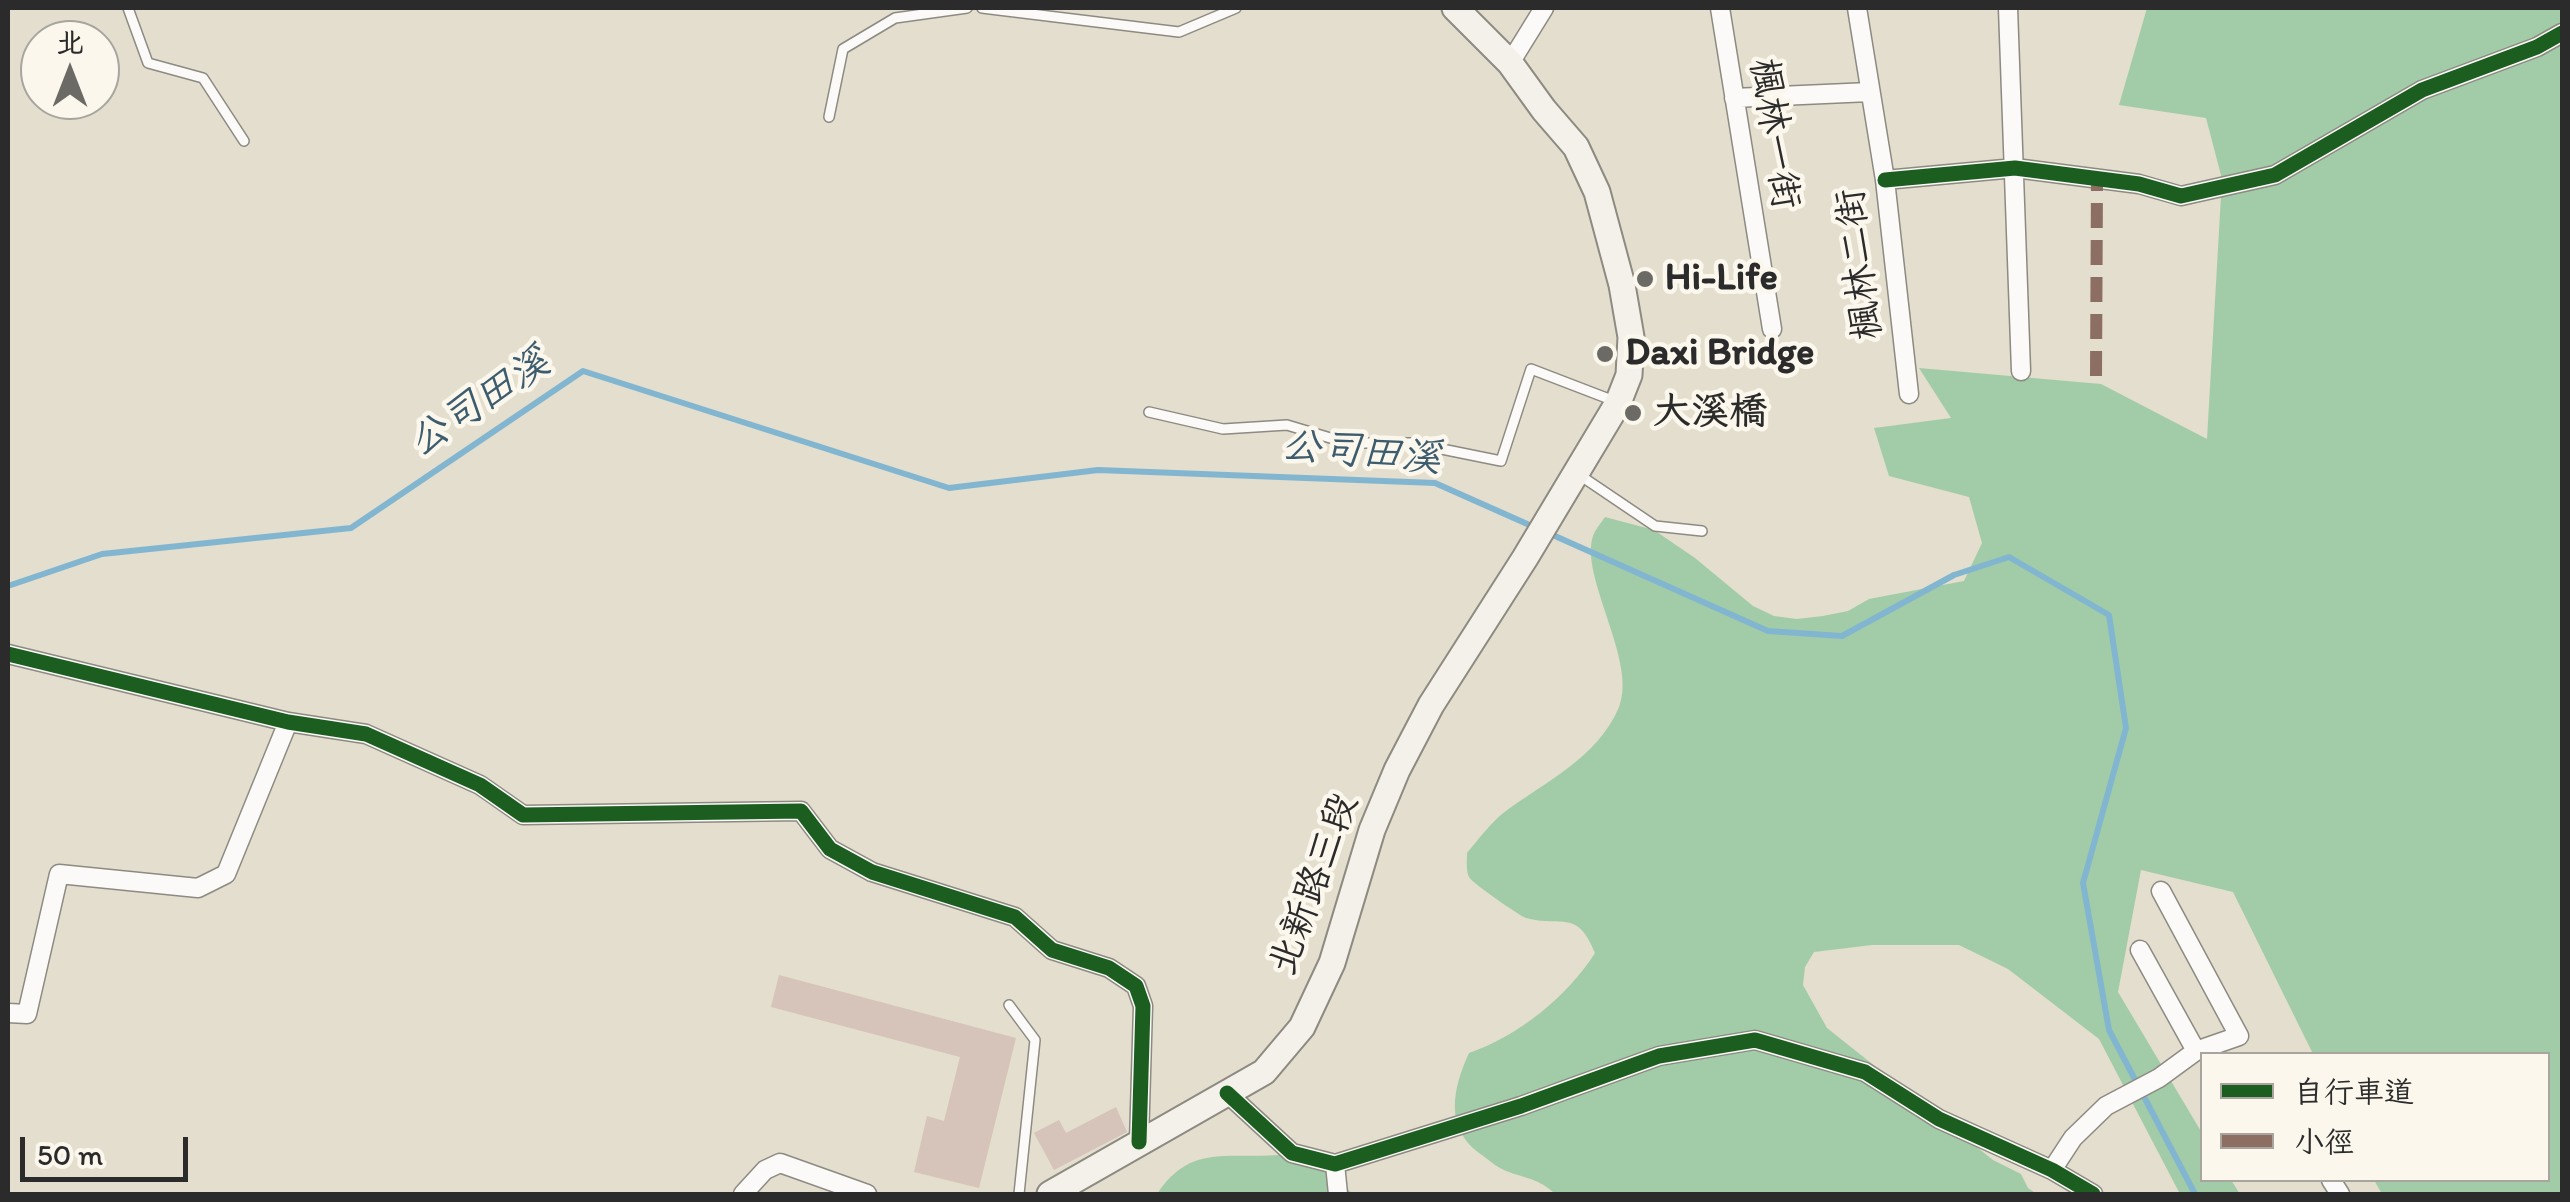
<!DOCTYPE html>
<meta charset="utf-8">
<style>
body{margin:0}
#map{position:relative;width:2570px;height:1202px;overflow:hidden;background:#e3decd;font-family:Itim,"LXGW WenKai TC",sans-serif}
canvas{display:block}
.frame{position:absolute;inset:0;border:10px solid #2b2b2b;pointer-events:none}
.legend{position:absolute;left:2200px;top:1052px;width:350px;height:130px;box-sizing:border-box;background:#fbf7ec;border:2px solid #a8a59f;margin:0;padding:12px 18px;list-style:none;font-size:30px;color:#2b2b2b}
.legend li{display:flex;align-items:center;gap:20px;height:50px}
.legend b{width:50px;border:2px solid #a8a59f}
.north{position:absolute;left:20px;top:20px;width:100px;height:100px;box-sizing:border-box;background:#fbf7ec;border:2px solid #a8a59f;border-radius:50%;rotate:0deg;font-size:28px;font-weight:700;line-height:40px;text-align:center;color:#2b2b2b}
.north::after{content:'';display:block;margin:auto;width:35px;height:45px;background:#6b6a64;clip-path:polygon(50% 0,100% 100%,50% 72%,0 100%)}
.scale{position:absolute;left:20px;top:1137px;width:168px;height:45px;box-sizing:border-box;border:5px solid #2b2b2b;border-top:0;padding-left:12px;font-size:30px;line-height:35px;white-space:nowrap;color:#2b2b2b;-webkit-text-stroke:8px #fbf7ec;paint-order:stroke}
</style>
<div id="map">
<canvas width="2570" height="1202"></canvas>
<div class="frame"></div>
<ul class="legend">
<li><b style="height:12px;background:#1b5e20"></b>自行車道</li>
<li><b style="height:12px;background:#8d6e63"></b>小徑</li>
</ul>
<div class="north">北</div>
<div class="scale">50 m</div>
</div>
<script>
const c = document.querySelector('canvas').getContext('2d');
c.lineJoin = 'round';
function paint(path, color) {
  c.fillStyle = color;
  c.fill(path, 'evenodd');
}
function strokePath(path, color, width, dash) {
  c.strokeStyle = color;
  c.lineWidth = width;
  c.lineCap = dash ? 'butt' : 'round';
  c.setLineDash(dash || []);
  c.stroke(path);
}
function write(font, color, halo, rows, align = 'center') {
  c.font = font + ' Itim,"LXGW WenKai TC",sans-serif';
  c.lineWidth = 9;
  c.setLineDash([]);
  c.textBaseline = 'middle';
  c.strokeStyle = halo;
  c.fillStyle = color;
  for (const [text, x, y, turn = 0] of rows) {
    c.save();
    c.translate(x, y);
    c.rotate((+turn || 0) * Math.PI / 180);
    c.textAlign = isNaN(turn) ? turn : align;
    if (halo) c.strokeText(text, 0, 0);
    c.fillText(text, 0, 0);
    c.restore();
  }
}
paint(new Path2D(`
 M2147,8H2562V1194H2382L2374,1180H2548V1054H2313L2233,892L2141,870L2118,992L2202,1133V1180H2231L2240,1194H2180L2099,1039L2008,969L1959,945H1872L1814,952L1805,967L1803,985L1827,1028L1993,1160L2021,1174L2028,1188L2037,1194H1555C1540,1179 1525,1178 1506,1171C1496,1167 1488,1159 1479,1153C1444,1127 1453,1088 1469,1053C1518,1036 1567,997 1595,953C1577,908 1562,928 1526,918C1520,916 1472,883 1469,877C1466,871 1467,860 1467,853C1478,840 1489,825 1502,814C1544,782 1597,759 1619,707C1638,662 1579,576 1593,536C1595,530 1601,523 1605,517L1654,530L1695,558L1753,606L1774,616L1797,619L1823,616L1848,611L1869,599L1964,581L1982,543L1969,497L1889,476L1874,428L1951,418L1919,368L2101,384L2207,439L2222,179L2206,118L2119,105Z
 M1287,1154L1333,1172L1352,1194H1157C1192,1141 1230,1161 1287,1154Z`), '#a2cca8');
strokePath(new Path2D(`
 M1546,532L1768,631L1842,636L1954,575L2009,557L2109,615L2126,728L2083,883L2109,1030L2195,1194
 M8,586L102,554L351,528L583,371L949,488L1098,470L1435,483L1534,527`), '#82b6d0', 6);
paint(new Path2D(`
 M779,975L1016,1038L979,1188L914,1172L927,1116L944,1121L960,1057L771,1007Z
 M1116,1107L1127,1132L1054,1170L1034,1133L1059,1120L1066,1133Z`), '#d6c3b9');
const service = new Path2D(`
 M128,8L148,63L203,78L244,141
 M982,8L1179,32L1236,8
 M829,117L843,49L895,18L967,8
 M1149,412L1223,429L1287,425L1347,443H1412L1501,461L1531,369L1617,402
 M1578,474L1655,526L1702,531
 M1009,1005L1035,1040L1019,1194`);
const minor = new Path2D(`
 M1720,8L1772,329
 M1857,8L1885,180L1909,394
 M2008,8L2021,371
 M1510,63L1544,8
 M1734,98L1870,92
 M1885,180L2015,168L2139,184L2181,196L2275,175L2422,90L2537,47L2562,33
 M8,654L288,722L366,734L480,785L523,815L801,811L830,849L872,872L1015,917L1052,950L1109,968L1136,986L1143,1006L1139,1142
 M2140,950L2196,1051
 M8,1013L27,1014L59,874L198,888L226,874L288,722
 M1227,1093L1292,1153L1335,1164L1521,1106L1659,1056L1755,1040L1865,1072L1939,1119L2052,1170L2093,1194
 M1335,1164L1338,1194
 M2052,1170L2073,1138L2106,1106L2159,1078L2196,1051L2239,1036L2161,891
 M2331,1180L2340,1194
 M743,1194L765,1170L780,1163L867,1194`);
const secondary = new Path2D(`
 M1050,1194L1264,1072L1302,1027L1332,963L1372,830L1397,770L1431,705L1525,558L1618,403L1629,375L1631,337L1622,285L1597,192L1576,147L1544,110L1510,63L1455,8`);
strokePath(service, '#8d8a82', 12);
strokePath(minor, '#8d8a82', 21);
strokePath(secondary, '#8d8a82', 29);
strokePath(service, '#fbfaf8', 9);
strokePath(minor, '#fbfaf8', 18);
strokePath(secondary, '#f4f1ea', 25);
strokePath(new Path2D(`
 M2096,376L2097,180`), '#8d6e63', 12, [25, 12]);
strokePath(new Path2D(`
 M1885,180L2015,168L2139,184L2181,196L2275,175L2422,90L2537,47L2562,33
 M8,654L288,722L366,734L480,785L523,815L801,811L830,849L872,872L1015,917L1052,950L1109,968L1136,986L1143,1006L1139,1142
 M1227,1093L1292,1153L1335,1164L1521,1106L1659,1056L1755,1040L1865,1072L1939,1119L2052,1170L2093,1194`), '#1b5e20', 15);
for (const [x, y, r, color] of [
 [1645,279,10,"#6b6a64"],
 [1605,354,10,"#6b6a64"],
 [1633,413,10,"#6b6a64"]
]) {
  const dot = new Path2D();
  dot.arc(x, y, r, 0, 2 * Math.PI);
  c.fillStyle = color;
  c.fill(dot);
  strokePath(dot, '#fbf7ec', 4);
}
write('38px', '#2b2b2b', '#fbf7ec', [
 ["楓林一街",1773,134,81],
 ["楓林二街",1861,264,-97],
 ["北新路三段",1315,885,-70]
]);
write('bold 38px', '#2b2b2b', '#fbf7ec', [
 ["Hi-Life",1665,279],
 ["Daxi Bridge",1625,354],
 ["大溪橋",1653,413]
], 'left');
write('italic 40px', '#3d5c6e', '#fbf7ec', [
 ["公司田溪",480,404,-34],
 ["公司田溪",1361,454,5]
]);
</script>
